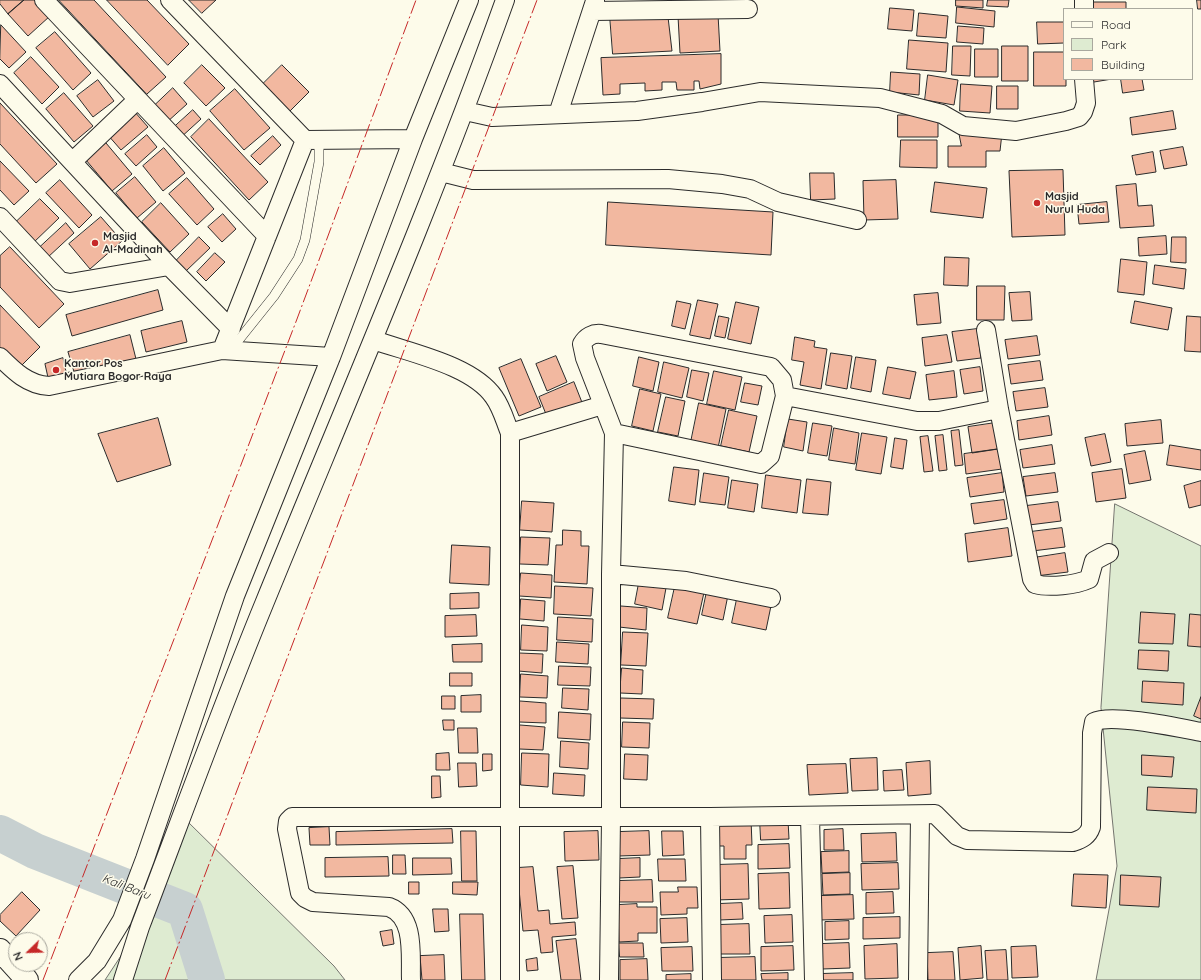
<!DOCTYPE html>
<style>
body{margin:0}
#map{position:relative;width:1201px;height:980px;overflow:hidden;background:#fdfbea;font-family:Quicksand,sans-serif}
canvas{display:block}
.legend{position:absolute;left:1063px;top:8px;width:130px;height:72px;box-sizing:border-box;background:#fdfbea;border:1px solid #a9a89e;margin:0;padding:5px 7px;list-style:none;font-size:12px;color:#2b2b2b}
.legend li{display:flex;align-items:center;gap:8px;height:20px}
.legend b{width:20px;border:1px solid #a9a89e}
.north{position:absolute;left:8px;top:932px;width:40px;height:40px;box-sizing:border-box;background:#fdfbea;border:1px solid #a9a89e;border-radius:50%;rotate:247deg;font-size:11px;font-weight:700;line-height:16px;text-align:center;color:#2b2b2b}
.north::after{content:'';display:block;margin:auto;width:14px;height:18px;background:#c62828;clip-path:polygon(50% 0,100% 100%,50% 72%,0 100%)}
</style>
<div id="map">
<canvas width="1201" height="980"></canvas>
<ul class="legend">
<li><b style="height:5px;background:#fdfbea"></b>Road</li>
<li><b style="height:11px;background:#deebd1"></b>Park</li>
<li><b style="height:11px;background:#f2b8a0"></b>Building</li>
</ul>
<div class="north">N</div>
</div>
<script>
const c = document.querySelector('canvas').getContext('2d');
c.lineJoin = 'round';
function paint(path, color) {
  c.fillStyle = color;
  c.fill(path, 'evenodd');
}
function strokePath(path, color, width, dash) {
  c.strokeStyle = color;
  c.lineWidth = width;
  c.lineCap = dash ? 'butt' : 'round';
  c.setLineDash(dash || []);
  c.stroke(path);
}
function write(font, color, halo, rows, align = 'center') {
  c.font = font + ' Quicksand,sans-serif';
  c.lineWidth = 3;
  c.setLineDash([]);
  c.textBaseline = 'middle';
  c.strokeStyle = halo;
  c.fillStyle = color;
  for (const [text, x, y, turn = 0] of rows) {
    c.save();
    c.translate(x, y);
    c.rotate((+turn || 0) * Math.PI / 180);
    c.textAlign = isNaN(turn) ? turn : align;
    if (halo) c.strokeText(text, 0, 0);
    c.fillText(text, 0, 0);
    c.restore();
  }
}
const green = new Path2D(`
 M1115,504L1201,546V980H1096L1117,866L1101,708Z
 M185,819L334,966L345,980H105L140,927Z`);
paint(green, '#deebd1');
strokePath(green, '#74746e', 1);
strokePath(new Path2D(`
 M0,833L35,851L185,910L207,980`), '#c7d0d0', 36);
const building = new Path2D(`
 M0,0H24L8,14L0,4Z
 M24,0H36L50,16L28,36L8,14Z
 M59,0H94L166,77L147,94Z
 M107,0H147L189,44L168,65Z
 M189,0H216L202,13Z
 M956,0H983V8L956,6Z
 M988,0H1009L1008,7L987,6Z
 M1197,0H1201V9H1198Z
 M1087,2H1126V9H1087Z
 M957,7L995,11L994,27L956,23Z
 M890,8L914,10L912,31L888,29Z
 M919,13L948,16L946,38L917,36Z
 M718,14L720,51L680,53L678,16Z
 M610,16L668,17L672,51L613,54Z
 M1037,22H1064V43L1038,44Z
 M1,25L26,52L9,68L0,59Z
 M958,26L984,28L983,44L957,42Z
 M55,32L91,73L73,90L36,48Z
 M909,40L948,43L946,72L907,69Z
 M953,46H971L970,76L952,75Z
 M1002,46H1028V81H1002Z
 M975,49H998V77H975Z
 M1034,52H1064V79H1066V86H1034Z
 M721,54V84L700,89L699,81H694V90H677L676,82H662V90L645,91V83L620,84V94L603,95L601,58Z
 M31,57L59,87L42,104L14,73Z
 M202,65L225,88L206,106L184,83Z
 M282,65L309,92L290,111L263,84Z
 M891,72L920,74L919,95L890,92Z
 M928,75L958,80L954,105L925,100Z
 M1093,79H1112L1094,82Z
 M1121,79H1142L1144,90L1123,93Z
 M98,80L114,101L93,117L77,96Z
 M961,84L992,86L990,113L960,111Z
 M997,86H1018V109H997Z
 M173,88L187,104L166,123L152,108Z
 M235,89L270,128L244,150L210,111Z
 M64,93L93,126L74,142L46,109Z
 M0,103L57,164L36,183L0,144Z
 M193,110L201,119L179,139L171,130Z
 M134,111L148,127L121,150L107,134Z
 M1173,111L1176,129L1132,135L1130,118Z
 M898,115H938V137H898Z
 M209,119L268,182L249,200L191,137Z
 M959,132L1002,133L1000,151H986V167H948V146H961Z
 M147,135L157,147L136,166L125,154Z
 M273,136L281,145L260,165L251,156Z
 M901,140H937V168L900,167Z
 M106,143L132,174L112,191L86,160Z
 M1183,147L1187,165L1164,169L1160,151Z
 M164,148L185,173L163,191L143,166Z
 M1153,152L1156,172L1136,175L1132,156Z
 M0,161L29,191L14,205L0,190Z
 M1063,170L1065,235L1012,237L1009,171Z
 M810,173H834L835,199L811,200Z
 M135,177L156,202L137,218L116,193Z
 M187,178L214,209L197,225L169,194Z
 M60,180L92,215L79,228L46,193Z
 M896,180L898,219L864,220L863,181Z
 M935,182L987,188L983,218L931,212Z
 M1136,184L1138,206L1152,205L1154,226L1120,228L1116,186Z
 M40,199L59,218L32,244L13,225Z
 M608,202L773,212L771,255L606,245Z
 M1107,202L1109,222L1079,224L1077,205Z
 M161,203L189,234L170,252L142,222Z
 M223,214L236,229L222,242L208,227Z
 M101,217L122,241L90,269L69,244Z
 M66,223L74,233L47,258L38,249Z
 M1166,236L1167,254L1139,256L1138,238Z
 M199,237L210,248L186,271L176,261Z
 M1172,237H1186V263L1171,262Z
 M10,247L64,304L39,328L0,287V256Z
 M215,253L225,262L206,281L197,272Z
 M945,257L969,258L968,286L944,285Z
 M1121,259L1147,262L1144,295L1118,292Z
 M1155,265L1186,269L1184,289L1153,284Z
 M977,286H1005L1004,320H977Z
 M158,290L163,310L72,336L66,315Z
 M1030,292L1032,320L1012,321L1009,293Z
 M938,293L941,323L917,325L914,295Z
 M698,300L718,304L710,339L690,335Z
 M677,301L691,304L685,329L672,326Z
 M1135,301L1172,308L1168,330L1131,323Z
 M736,302L759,307L751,344L728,339Z
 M0,305L40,347L18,369L0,350Z
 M719,316L729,318L725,338L715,336Z
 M1187,316L1201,317V352L1185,351Z
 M182,321L187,342L146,352L141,331Z
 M977,329L981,358L957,361L952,332Z
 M130,335L136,359L75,375L68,352Z
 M947,335L952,362L925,366L922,338Z
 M1037,336L1040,355L1008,359L1005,340Z
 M795,337L815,341L814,347L827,349L821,389L800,385L804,362L792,360Z
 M831,353L852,356L847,389L826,385Z
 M556,356L567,382L547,391L536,364Z
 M639,357L659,362L653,391L633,386Z
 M856,357L876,360L871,392L851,388Z
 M63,358L67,376L49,382L45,364Z
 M521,359L541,407L519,416L499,368Z
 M1040,361L1043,380L1011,384L1008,365Z
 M664,362L689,368L682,398L658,392Z
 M888,367L916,372L910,399L883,394Z
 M980,367L983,391L964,394L960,370Z
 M692,370L709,373L703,401L687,397Z
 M714,371L742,377L735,410L707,404Z
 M954,371L957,397L929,400L926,375Z
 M574,382L583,405L548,419L539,397Z
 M745,383L762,386L758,405L741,402Z
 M1045,388L1048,407L1016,411L1013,392Z
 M640,389L661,394L653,431L632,426Z
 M666,397L685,401L678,436L658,432Z
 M699,403L726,409L718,448L691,442Z
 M729,410L757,416L749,452L721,446Z
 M1049,416L1052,435L1019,440L1017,421Z
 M158,418L171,465L117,482L98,434Z
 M788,419L807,422L803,451L784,447Z
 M1161,420L1163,443L1127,446L1125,424Z
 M813,423L832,426L827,456L808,453Z
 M995,423L998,449L972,453L968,427Z
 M834,428L859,433L855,464L829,460Z
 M959,430L963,465L955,466L951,431Z
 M862,433L887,437L881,474L856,470Z
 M1105,434L1111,462L1091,466L1085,438Z
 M943,435L947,470L939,471L935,436Z
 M928,436L933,471L924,472L920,437Z
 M895,438L907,440L903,469L891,467Z
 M1052,445L1055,464L1023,468L1020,450Z
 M1170,445L1201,450V470L1167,465Z
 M1000,449L1002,469L966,474L964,454Z
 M1145,451L1151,480L1129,484L1124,455Z
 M674,467L699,470L695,505L669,501Z
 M1122,469L1126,498L1096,502L1092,473Z
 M704,473L729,477L725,505L700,502Z
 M1002,473L1004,492L970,497L967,478Z
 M1055,473L1058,492L1026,496L1023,477Z
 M766,475L801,480L797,513L762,508Z
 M807,479L831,482L828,515L803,513Z
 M732,480L758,484L754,512L728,508Z
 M1201,481V505L1189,508L1184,486Z
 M1004,500L1007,519L974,524L971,504Z
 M522,501L554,503L552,532L520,530Z
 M1058,502L1061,521L1029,525L1026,506Z
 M1008,528L1012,556L968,562L965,534Z
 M1062,528L1065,547L1032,551L1030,532Z
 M563,530L581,531V546H589L587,584L554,582L556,545H562Z
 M521,537L550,538L548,565L520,564Z
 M452,545L490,547L489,585L450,583Z
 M1065,553L1068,572L1036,576L1033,558Z
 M521,573L552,575L551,598L519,596Z
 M676,582L705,588L697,624L668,618Z
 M639,583L666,588L662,610L635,604Z
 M555,586L593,588L591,616L554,614Z
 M707,591L728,595L723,620L702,615Z
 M479,593V608L450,609V594Z
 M738,594L772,601L766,630L732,623Z
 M521,599L545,601L544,621L520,619Z
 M621,606L647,608L646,630L619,627Z
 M1141,612L1175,614L1173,644L1139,643Z
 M1190,614L1201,615V647L1188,646Z
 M476,615L477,636L445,637V616Z
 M558,617L593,619L592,642L557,640Z
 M522,625L548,627L547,651L521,650Z
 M623,632L648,633L646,666L621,665Z
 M557,642L589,644L588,664L556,662Z
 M482,644V662H453L452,645Z
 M1139,650L1169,651L1168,671L1138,669Z
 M519,653L543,654L542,673L518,671Z
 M559,666L591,667L590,686L558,685Z
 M622,668L643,670L642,694L620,693Z
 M450,673H472V686H450Z
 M521,674L548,676L547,698L520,697Z
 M1143,681L1184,683L1183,705L1142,702Z
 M563,688L589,689L588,710L562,708Z
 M481,695V712H461V696Z
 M442,696H455V709H442Z
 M1201,697V719L1194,716Z
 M621,698L654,699L653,719L620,718Z
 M520,701L546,703V723L519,722Z
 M559,712L591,714L590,740L558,738Z
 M443,720H454V730H444Z
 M623,722L650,723L649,748L622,747Z
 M520,725L545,727L543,750L519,749Z
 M458,728H477L478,753H459Z
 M561,741L589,743L588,769L560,767Z
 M449,753L450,770H436V754Z
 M522,753L549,754L548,787L521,785Z
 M483,754H492V770L483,771Z
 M625,754L648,755L647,780L624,779Z
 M1142,755L1174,757L1172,777L1142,775Z
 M877,758L878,790L852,791L850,759Z
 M930,761L931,794L908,796L906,763Z
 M458,763H476L477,786L459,787Z
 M846,764L848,793L809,795L807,765Z
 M902,770L904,790L884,791L883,771Z
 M554,773L585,775L584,796L553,794Z
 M432,776H440L441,797L432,798Z
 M1148,787L1197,789L1196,813L1147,810Z
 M751,819L752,845H746V859H724V846H714L713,820Z
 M760,820H788L789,839L761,840Z
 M329,827L330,845H310L309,828Z
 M452,829L453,843L336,845V832Z
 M843,829L844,850H824V830Z
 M461,831H476L477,881H462Z
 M598,831L599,860L565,861L564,832Z
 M649,831L650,855L618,856V832Z
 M662,831H683L684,855L663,856Z
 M896,833L897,861L862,862L861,834Z
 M789,844L790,868L758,869V845Z
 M849,851V872L822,873L821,852Z
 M393,855H405L406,874H393Z
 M388,857L389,876L325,877V858Z
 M413,858H451L452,874L413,875Z
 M640,858V877L619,878L618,859Z
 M658,859H685L686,881H659Z
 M898,863L899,889L862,890L861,864Z
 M748,864L749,899L715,900L714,865Z
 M573,866L578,918L562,919L557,867Z
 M533,867L538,911L549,910L550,924L575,922L576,935L552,937L553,952L541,953L538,930L523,931L517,868Z
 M789,873L790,908L759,909L758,874Z
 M850,873V894L823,895L822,874Z
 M1074,874L1108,875L1106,908L1072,906Z
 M1121,875L1161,877L1159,907L1120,905Z
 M652,880L653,902H618L617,881Z
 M409,882H419V894H409Z
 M453,882H478L477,895L453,894Z
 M678,887H697L698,908H687V914L661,915L660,892H678Z
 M22,892L40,910L16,936L0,921V915Z
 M893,892L894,913L866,914V893Z
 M853,895L854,919L820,920L819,896Z
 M742,903L743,919L719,920L718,904Z
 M637,904V907H657V933H638V941L619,942L618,905Z
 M433,909H448L449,931L435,932Z
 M460,914H483L485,980H462Z
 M792,915L793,942L765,943L764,916Z
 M900,917V938L863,939V918Z
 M687,918L688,942L661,943L660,919Z
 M849,921V939L825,940V922Z
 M749,924L750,954H718L717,925Z
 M392,930L394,944L383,946L380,932Z
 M576,939L581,980H561L556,941Z
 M619,943H643L644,957H620Z
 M849,943L850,968L822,969L821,944Z
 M897,944L898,978L865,979L864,946Z
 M793,946L794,970L761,971V947Z
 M981,946L983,978L960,980L958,948Z
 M1036,946L1038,977L1012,978L1011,947Z
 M692,947L693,971H662L661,948Z
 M1006,950L1008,980H987L985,951Z
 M953,952L955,980H928L927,953Z
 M444,955L445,980H422L420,956Z
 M755,957L756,980H715V958Z
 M537,958L538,970L527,971L526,960Z
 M647,959L648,980H620V960Z
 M788,973V980H762L761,974Z
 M853,973V980H819V974Z
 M691,974V980H666V975Z`);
paint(building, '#f2b8a0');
strokePath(building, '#2b2b2b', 1);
const service = new Path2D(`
 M230,351L274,296L298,259L305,240L319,162V140`);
const minor = new Path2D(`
 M44,0L267,236
 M170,0L305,140L222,350
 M1084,9V0
 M592,11L748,9
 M0,84L169,266L231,329
 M465,111L492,117L637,111L702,102L760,92L880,98L942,114L963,126L1016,131L1066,121L1079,117L1083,112L1086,103L1084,79
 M558,114L595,1
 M305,140L413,139
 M73,161L137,100
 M441,172L473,180L668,179L722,184L750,189L778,202L857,220
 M0,217L60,281L70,283L169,266
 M986,330L999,409L1032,579L1035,584C1049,588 1076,585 1089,579L1094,561L1109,553
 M374,340C410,353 472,365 494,397C502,408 505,421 510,433V980
 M0,357C14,371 28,385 49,386L222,350L331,357
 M785,396L917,421H939L999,409
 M510,433L603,405
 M611,574L686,581L771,598
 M810,816L814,980
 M710,817L712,980
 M78,980L97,961L122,920L145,859L235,596L331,357L413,139L469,0
 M123,980L140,927C181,819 220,711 264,604C346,403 432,204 505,0
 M411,980C410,957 416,917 389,907L313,902L305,898L300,893L287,829L288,821L292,817H710L935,814L957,836L967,840L1073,842C1082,839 1088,836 1091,827L1092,733L1094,722C1111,713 1180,728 1201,732
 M609,980L611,818V574L614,433L585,358L582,344C586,337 593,333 601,334L771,367L782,380L785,396L770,456L761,464L614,433
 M918,980L920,815`);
const secondary = new Path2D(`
 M0,950L27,980`);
strokePath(service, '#2b2b2b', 10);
strokePath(minor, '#2b2b2b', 20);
strokePath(secondary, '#2b2b2b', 24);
strokePath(service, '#fdfbea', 9);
strokePath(minor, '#fdfbea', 18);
strokePath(secondary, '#fdfbea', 22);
strokePath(new Path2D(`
 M43,980L297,319L416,0
 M165,980L537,0`), '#c62828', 1, [14, 3, 2, 3]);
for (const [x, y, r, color] of [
 [1037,203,4,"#c62828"],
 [95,243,4,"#c62828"],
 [56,370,4,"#c62828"]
]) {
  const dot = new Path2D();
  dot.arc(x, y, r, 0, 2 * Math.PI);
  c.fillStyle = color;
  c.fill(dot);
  strokePath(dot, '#fdfbea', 1.5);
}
write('bold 11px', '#2b2b2b', '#fdfbea', [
 ["Masjid",1045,197],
 ["Nurul Huda",1045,210],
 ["Masjid",103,237],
 ["Al-Madinah",103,250],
 ["Kantor Pos",64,364],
 ["Mutiara Bogor Raya",64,377]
], 'left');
write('italic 12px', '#2b2b2b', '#fdfbea', [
 ["Kali Baru",126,887,21]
]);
</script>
